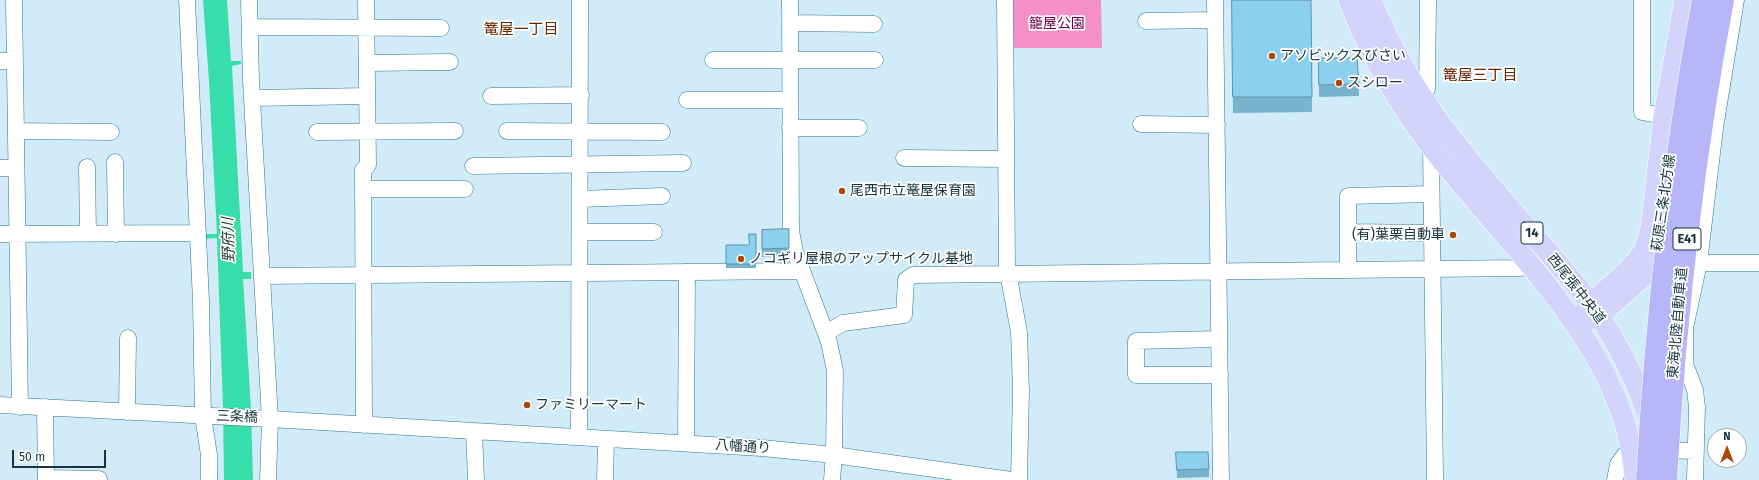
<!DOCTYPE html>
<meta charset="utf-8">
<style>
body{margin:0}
#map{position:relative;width:1759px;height:480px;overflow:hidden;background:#d1ecf8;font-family:"Fira Sans",sans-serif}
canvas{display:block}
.north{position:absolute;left:1707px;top:428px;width:40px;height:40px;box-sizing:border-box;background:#fff;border:1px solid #a2aeb3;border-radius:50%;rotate:0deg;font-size:11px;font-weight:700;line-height:16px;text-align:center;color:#173440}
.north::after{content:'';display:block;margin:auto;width:14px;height:18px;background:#aa4905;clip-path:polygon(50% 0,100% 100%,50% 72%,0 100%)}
.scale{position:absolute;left:12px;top:450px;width:94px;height:18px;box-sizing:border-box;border:2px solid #173440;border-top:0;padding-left:5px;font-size:12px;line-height:14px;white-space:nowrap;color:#173440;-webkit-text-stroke:3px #fff;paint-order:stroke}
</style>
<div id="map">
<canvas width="1759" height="480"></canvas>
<div class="north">N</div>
<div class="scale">50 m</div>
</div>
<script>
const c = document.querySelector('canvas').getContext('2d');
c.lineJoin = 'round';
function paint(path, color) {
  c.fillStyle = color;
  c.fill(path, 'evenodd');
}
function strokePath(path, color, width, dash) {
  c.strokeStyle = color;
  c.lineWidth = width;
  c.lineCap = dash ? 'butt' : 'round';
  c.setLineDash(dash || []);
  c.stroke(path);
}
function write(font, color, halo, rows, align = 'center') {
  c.font = font + ' "Fira Sans","Noto Sans JP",sans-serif';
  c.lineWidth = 3.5;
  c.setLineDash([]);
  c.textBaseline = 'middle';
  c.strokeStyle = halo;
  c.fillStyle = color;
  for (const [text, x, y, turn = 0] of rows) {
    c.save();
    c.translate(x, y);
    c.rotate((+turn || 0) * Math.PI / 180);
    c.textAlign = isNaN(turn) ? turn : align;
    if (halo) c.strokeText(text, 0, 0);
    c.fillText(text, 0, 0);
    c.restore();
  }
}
paint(new Path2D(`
 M1013,0H1101L1102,48H1013Z`), '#f48fc7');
paint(new Path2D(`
 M203,0H227L231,61H241V64L232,66L243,272H251V279H243L251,409L253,480H224L223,408L217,238L205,239L206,234H217L209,81Z`), '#38dea9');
const minor = new Path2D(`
 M14,0L20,407
 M187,0L201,301L203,416L209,455V480
 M249,0L251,81L270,419L268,480
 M790,0L791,231L795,252L829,342L835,371L834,455L832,480
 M1005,0L1007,267L1019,332L1021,391L1019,480
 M1215,0L1221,480
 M1642,0V112L1664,116
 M1146,21L1215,20
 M790,23L874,24
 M250,27L441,28
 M713,60H875
 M0,61H15
 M367,63L450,62
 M1420,93L1427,89L1428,0
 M491,96L581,95
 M252,98L367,96
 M687,100H790
 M1141,124L1217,125
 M790,128H859
 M16,131L111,132
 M507,131L662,132
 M317,132L455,131
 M1431,146L1435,480
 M904,158L1006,159
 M115,162L116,234
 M473,166L683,163
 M87,167L88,234
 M0,168H16
 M363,189H465
 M580,199L662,196
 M580,232H654
 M1348,232L1432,233
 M0,234L198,233
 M1699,263H1759
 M1348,270V196L1431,194
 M263,276L801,271
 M826,333L843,323L904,315L906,280L913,275L1519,268L1531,267
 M1219,339L1136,341V375H1220
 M0,405L270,419L762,448L834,455L1011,480
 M45,407L46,480
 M127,412L128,338
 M364,425L363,170L368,165L366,0
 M474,431L476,480
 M579,437L580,0
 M686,443L687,272
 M1658,450L1696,451
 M46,478L99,479
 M605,480L606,439
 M1615,480L1618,464L1631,447
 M1695,480L1697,407L1695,390L1685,364V328L1699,263L1715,128L1736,0`);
const major = new Path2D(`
 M1349,0C1369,52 1396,100 1430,145C1505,245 1628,347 1635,480
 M1371,0C1391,49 1417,94 1449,135C1480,176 1515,214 1549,253C1566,273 1585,294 1600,317C1621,350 1640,387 1651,426
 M1582,315C1599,291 1631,275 1644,250C1647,244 1649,236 1651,229L1664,116L1685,0
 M1586,321L1599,316L1647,273C1656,262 1658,251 1661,238`);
strokePath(minor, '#2e7590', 17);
strokePath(major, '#fff', 22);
strokePath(minor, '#fff', 16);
strokePath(major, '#d4d3fb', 21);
const highwayBridge = new Path2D(`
 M1647,480C1656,319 1673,159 1703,0
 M1666,480C1675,319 1693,158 1723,0`);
strokePath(highwayBridge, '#fff', 23, []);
strokePath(highwayBridge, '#b8b5f8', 22);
paint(new Path2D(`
 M1232,0H1311L1312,112L1233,113Z
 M1319,58L1359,84V96L1319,97Z
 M789,229V257H762V230Z
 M756,234V268H726V245H749Z
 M1176,452L1209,469V477L1177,478Z`), '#78b3cd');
const building = new Path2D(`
 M1232,0H1311L1312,97H1233Z
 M1319,58H1357L1359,84L1319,85Z
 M789,229V248L762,249V230Z
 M749,234H756V264H726V245H749Z
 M1176,452H1208L1209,469L1177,470Z`);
paint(building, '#8bd0ee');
strokePath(building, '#6192a7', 1);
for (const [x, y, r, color] of [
 [1272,56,4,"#aa4905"],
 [1339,83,4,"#aa4905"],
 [842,191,4,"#aa4905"],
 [1453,235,4,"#aa4905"],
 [741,259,4,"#aa4905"],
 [527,405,4,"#aa4905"]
]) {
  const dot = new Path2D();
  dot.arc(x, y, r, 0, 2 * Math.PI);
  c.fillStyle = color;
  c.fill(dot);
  strokePath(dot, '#fff', 1.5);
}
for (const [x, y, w] of [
 [1532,233,22],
 [1687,239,28]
]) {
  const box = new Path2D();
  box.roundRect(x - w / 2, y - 11, w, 22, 3);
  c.fillStyle = '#fff';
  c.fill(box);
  strokePath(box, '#173440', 1);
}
write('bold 13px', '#173440', null, [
 ["14",1532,233],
 ["E41",1687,239]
]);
write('14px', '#6a0149', '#fff', [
 ["籠屋公園",1057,24]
]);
write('14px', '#173440', '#fff', [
 ["アソビックスびさい",1280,56],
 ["スシロー",1347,83],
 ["尾西市立篭屋保育園",850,191],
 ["(有)葉栗自動車",1445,235,"right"],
 ["ノコギリ屋根のアップサイクル基地",749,259],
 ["ファミリーマート",535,405]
], 'left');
write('14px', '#173440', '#fff', [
 ["萩原三条北方線",1664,203,-82],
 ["西尾張中央道",1576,289,52],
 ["東海北陸自動車道",1678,323,-85],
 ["三条橋",237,417,2],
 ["八幡通り",743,447,4]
]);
write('15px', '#642700', '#fff', [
 ["篭屋一丁目",521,30],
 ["篭屋三丁目",1480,76]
]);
write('italic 15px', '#1f382e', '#fff', [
 ["野府川",229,240,-92]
]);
</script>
